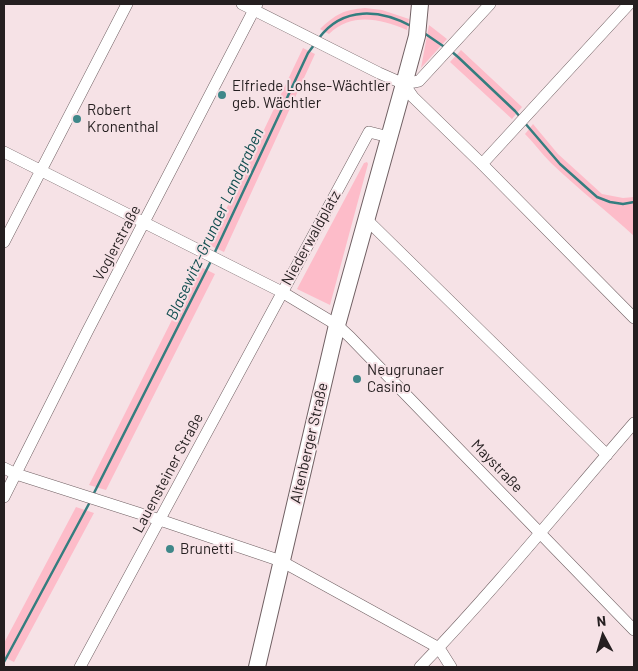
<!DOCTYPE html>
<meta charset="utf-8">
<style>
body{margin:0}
#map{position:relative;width:638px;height:671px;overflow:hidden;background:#f6e2e6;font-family:Barlow,sans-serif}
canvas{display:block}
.frame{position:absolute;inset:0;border:5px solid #251f20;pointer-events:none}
.north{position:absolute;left:578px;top:611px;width:50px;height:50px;-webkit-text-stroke:4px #f6e2e6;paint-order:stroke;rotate:354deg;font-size:14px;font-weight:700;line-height:20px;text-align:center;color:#251f20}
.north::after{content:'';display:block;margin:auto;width:18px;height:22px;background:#251f20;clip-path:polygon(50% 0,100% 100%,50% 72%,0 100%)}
</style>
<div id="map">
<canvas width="638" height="671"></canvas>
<div class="frame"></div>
<div class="north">N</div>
</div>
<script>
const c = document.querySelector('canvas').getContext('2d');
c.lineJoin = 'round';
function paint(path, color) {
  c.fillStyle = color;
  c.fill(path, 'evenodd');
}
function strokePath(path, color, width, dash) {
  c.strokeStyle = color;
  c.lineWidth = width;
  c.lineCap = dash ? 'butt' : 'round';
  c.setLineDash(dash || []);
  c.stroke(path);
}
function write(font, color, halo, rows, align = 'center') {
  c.font = font + ' Barlow,sans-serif';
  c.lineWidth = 4;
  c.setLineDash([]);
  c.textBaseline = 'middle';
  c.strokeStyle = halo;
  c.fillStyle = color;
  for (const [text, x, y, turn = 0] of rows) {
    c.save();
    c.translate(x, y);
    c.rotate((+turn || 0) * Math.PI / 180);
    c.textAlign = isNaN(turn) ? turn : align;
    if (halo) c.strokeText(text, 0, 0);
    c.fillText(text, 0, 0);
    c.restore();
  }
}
paint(new Path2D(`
 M365,8L382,10L409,19L407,30C380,19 352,12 329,34L320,29C336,14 343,10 365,8Z
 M429,25L447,39L421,68Z
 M303,48L315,54L224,252L209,245Z
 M461,50L522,107L512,119L450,62Z
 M533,124L558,154L602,194L623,198L634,197V236C607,211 578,189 551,163C542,154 534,143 525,134Z
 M367,162L368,164L330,305L297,289L364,163Z
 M199,266L215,274L106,490L89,485Z
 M76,507L94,513L14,662L4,657V643Z`), '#fdbcc9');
strokePath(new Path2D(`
 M424,33L446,48
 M319,38C343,6 380,9 413,27
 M451,51L458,57L515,111L521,118
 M524,122L560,164L597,197L610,202L623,204L634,202
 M214,254L308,53L314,45
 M93,495L211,261
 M4,662L91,500`), '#357d7f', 2.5);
const minor = new Path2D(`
 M242,4L379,73L404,84
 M404,84L413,97L482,164L634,318
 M404,84L419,81L490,4
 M4,152L282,292L337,325L350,337L634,630
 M482,164L629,4
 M366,219L607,455
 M4,242L127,4
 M4,468L16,474L160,520L281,561L439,648L451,667
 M4,497L87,332L257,4
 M80,667L369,132L389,137
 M420,667C495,589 563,505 634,423`);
const secondary = new Path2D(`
 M257,667L337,325L404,84L417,36L420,4`);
strokePath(minor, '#706063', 12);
strokePath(secondary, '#706063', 18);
strokePath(minor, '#fff', 11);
strokePath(secondary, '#fff', 16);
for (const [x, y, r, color] of [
 [222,95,5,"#3f8789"],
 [77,119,5,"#3f8789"],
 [357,379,5,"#3f8789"],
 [170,549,5,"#3f8789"]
]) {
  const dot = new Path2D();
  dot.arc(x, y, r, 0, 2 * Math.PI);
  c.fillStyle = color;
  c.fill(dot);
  strokePath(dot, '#f6e2e6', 2);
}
write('15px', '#251f20', '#f6e2e6', [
 ["Elfriede Lohse-Wächtler",232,86],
 ["geb. Wächtler",232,103],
 ["Robert",87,110],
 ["Kronenthal",87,127],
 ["Neugrunaer",367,370],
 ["Casino",367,387],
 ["Brunetti",180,549]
], 'left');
write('15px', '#251f20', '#f6e2e6', [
 ["Niederwaldplatz",311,238,-61],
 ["Voglerstraße",117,243,-62],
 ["Altenberger Straße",309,443,-77],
 ["Maystraße",497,466,46],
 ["Lauensteiner Straße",168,473,-62]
]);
write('italic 16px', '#114e50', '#f6e2e6', [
 ["Blasewitz‐Grunaer Landgraben",215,224,-65]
]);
</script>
